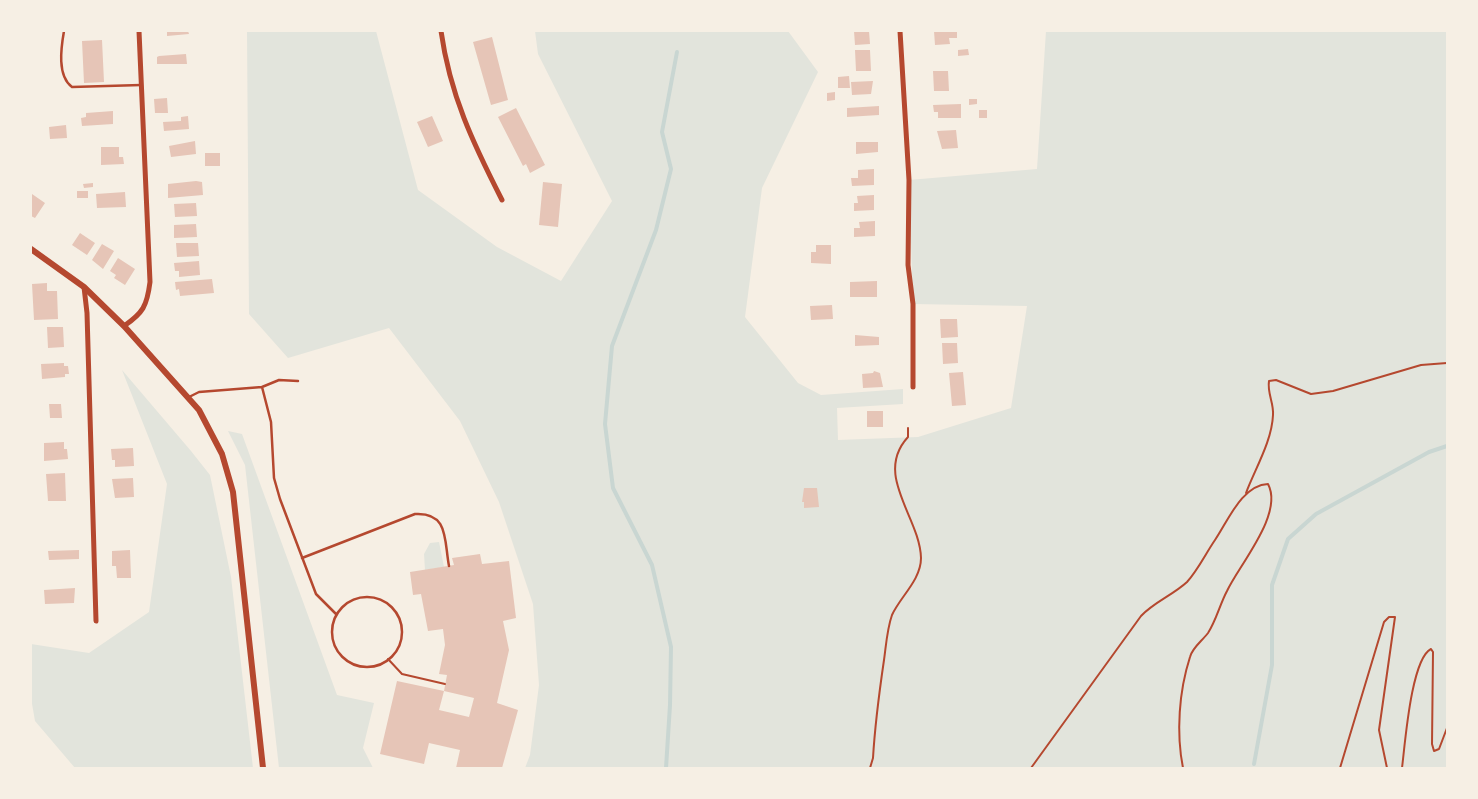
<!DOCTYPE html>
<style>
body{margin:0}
#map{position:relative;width:1478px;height:799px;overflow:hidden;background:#f6efe4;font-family:Figtree,sans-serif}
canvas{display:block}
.frame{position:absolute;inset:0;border:32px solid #f6efe4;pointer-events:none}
</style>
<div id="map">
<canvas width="1478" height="799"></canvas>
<div class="frame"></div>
</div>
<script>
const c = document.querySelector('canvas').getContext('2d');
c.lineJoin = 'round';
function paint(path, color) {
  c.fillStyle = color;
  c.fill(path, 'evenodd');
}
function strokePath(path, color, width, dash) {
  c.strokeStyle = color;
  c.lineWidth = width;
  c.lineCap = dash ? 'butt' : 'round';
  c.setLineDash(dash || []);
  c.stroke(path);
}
paint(new Path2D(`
 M247,31H376L418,190L497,247L561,281L612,201L538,54L535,31H788L818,72L762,188L745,317L798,383L821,395L903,389V404L837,408L838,440L918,437L1011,408L1027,306L913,304L909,180L1037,169L1046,31H1447V768H525L530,755L539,685L533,604L499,502L460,421L389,328L288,358L249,314Z
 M122,370L191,451L210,475L231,577L253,768H75L35,721L31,698V644L89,653L149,612L167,484Z
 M228,431L242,434L337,695L374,703L363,748L373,768H279L245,465Z
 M439,542L444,567L425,570L424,554L430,543Z`), '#e2e4dc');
strokePath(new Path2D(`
 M1254,764L1272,665V585L1288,539L1316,514L1429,452L1447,446
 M666,768L670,705L671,647L652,565L613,488L605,424L612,346L656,230L671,169L662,132L677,52`), '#c9d6d2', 4);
paint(new Path2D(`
 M167,31H188L189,34L167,36Z
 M854,31H869L870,44L855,45Z
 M934,31H957V38H949L950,44L935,45Z
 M492,37L508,100L491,105L473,42Z
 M102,40L104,82L84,83L82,41Z
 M968,49L969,55L958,56V50Z
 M855,50H870L871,71H856Z
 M186,54L187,64H157V57L159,56Z
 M933,71H948L949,91H934Z
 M849,76L850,88H838V77Z
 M873,81L871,94L852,95L851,82Z
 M835,92V100L827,101V93Z
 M167,98L168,113H155L154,99Z
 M969,99H977V104L969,105Z
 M961,104V118H938V112H934L933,105Z
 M879,106V115L847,117V108Z
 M516,108L545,165L530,173L526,164L523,166L498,117Z
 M979,110H987V118H979Z
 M113,111V124L82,126L81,118L86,117V113Z
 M188,116L189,129L164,131L163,122L181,121V117Z
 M432,116L443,141L428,147L417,122Z
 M66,125L67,138L50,139L49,127Z
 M956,130L958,148L942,149L937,131Z
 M195,141L196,154L171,157L169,146Z
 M856,142H878V152L856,154Z
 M101,147H119V157H123L124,164L101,165Z
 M205,153H220V166H205Z
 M874,169V185L852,186L851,178H858V170Z
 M196,181L202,182L203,195L168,198V184Z
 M543,182L562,184L558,227L539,225Z
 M93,183V187L84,188L83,184Z
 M77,191H88V198H77Z
 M125,192L126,207L97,208L96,194Z
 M32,194L45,203L35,218L31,216Z
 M874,195V210L854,211V203H858L857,196Z
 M196,203L197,216L175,217L174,204Z
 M875,221V236L854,237V228H860L859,222Z
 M196,224L197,237L174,238V225Z
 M80,233L95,243L87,255L72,245Z
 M176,243H198L199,256L177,257Z
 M102,244L114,251L103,269L92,260Z
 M816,245H831V264L811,263V252H816Z
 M118,258L135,269L125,285L114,278L116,275L110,271Z
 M199,261L200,275L179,277V271H175L174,263Z
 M212,279L214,293L180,296L179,289L176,290L175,282Z
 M877,281V297H850V282Z
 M47,283V291H57L58,319L34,320L32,284Z
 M832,305L833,319L811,320L810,306Z
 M940,319H957L958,337L941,338Z
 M47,327H63L64,347L48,348Z
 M855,335L879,337V345L855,346Z
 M942,343H957L958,363L943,364Z
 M64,363V366H68L69,374H65V377L42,379L41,364Z
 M874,371L880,373L883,387L863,388L862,374L873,373Z
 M963,372L966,405L952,406L949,373Z
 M49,404H61L62,418H50Z
 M867,411H883V427H867Z
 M64,442V449H67L68,459L44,461V443Z
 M133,448L134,466L115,467V460H112L111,449Z
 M65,473L66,501H48L46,474Z
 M133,478L134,497L115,498L112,479Z
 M804,488H817L819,507L804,508V502H802Z
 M79,550V559L49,560L48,551Z
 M130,550L131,578H117L116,566H112V551Z
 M480,554L482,564L509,561L516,618L503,621L509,650L497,703L518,710L502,768H456L460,750L429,743L424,764L380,754L397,681L444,691L439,710L469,717L474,698L444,691L447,675L439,674L445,645L443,629L428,631L421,594L413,595L410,572L454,565L452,558Z
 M75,588L74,603L45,604L44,590Z`), '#e6c5b7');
strokePath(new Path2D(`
 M1246,493C1255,469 1272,441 1273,415C1274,403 1267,393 1269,381L1276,380L1311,394L1333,391L1421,365L1447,363
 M388,659L402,674L445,684
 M870,768L873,758C875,724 879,694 884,660C886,646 887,629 892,615C900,597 921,580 921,558C920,517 873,475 908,437V428
 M1031,768L1141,616C1154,602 1173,595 1187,582C1198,570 1206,553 1215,540C1228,521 1242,485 1268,484C1284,514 1239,565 1227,591C1220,604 1216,621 1208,633C1202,641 1192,648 1190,657C1179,691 1176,733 1183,768
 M1340,768L1384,622L1389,617H1395L1379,730L1387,768
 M1402,768C1405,745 1411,659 1431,649L1433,652L1432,744L1434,751L1439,749L1447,728`), '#b5482f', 2);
strokePath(new Path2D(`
 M64,31C61,48 57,76 72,87L141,85
 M262,387L279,380L298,381
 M189,397L199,392L262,387L271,422L274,478L280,499L316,594L336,614
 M302,558L415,514C449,512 444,540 449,566
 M332 632a35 35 0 1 1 70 0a35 35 0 1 1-70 0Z`), '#b5482f', 2.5);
strokePath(new Path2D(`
 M441,31C450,95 473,143 502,200
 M900,31L909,180L908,265L913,304V387
 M84,287L87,313L96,621
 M124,326C143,313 147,306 150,282L139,31`), '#b5482f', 5);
strokePath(new Path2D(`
 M31,249L84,287L124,326L199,410L222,454L233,492L263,768`), '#b5482f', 6);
</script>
